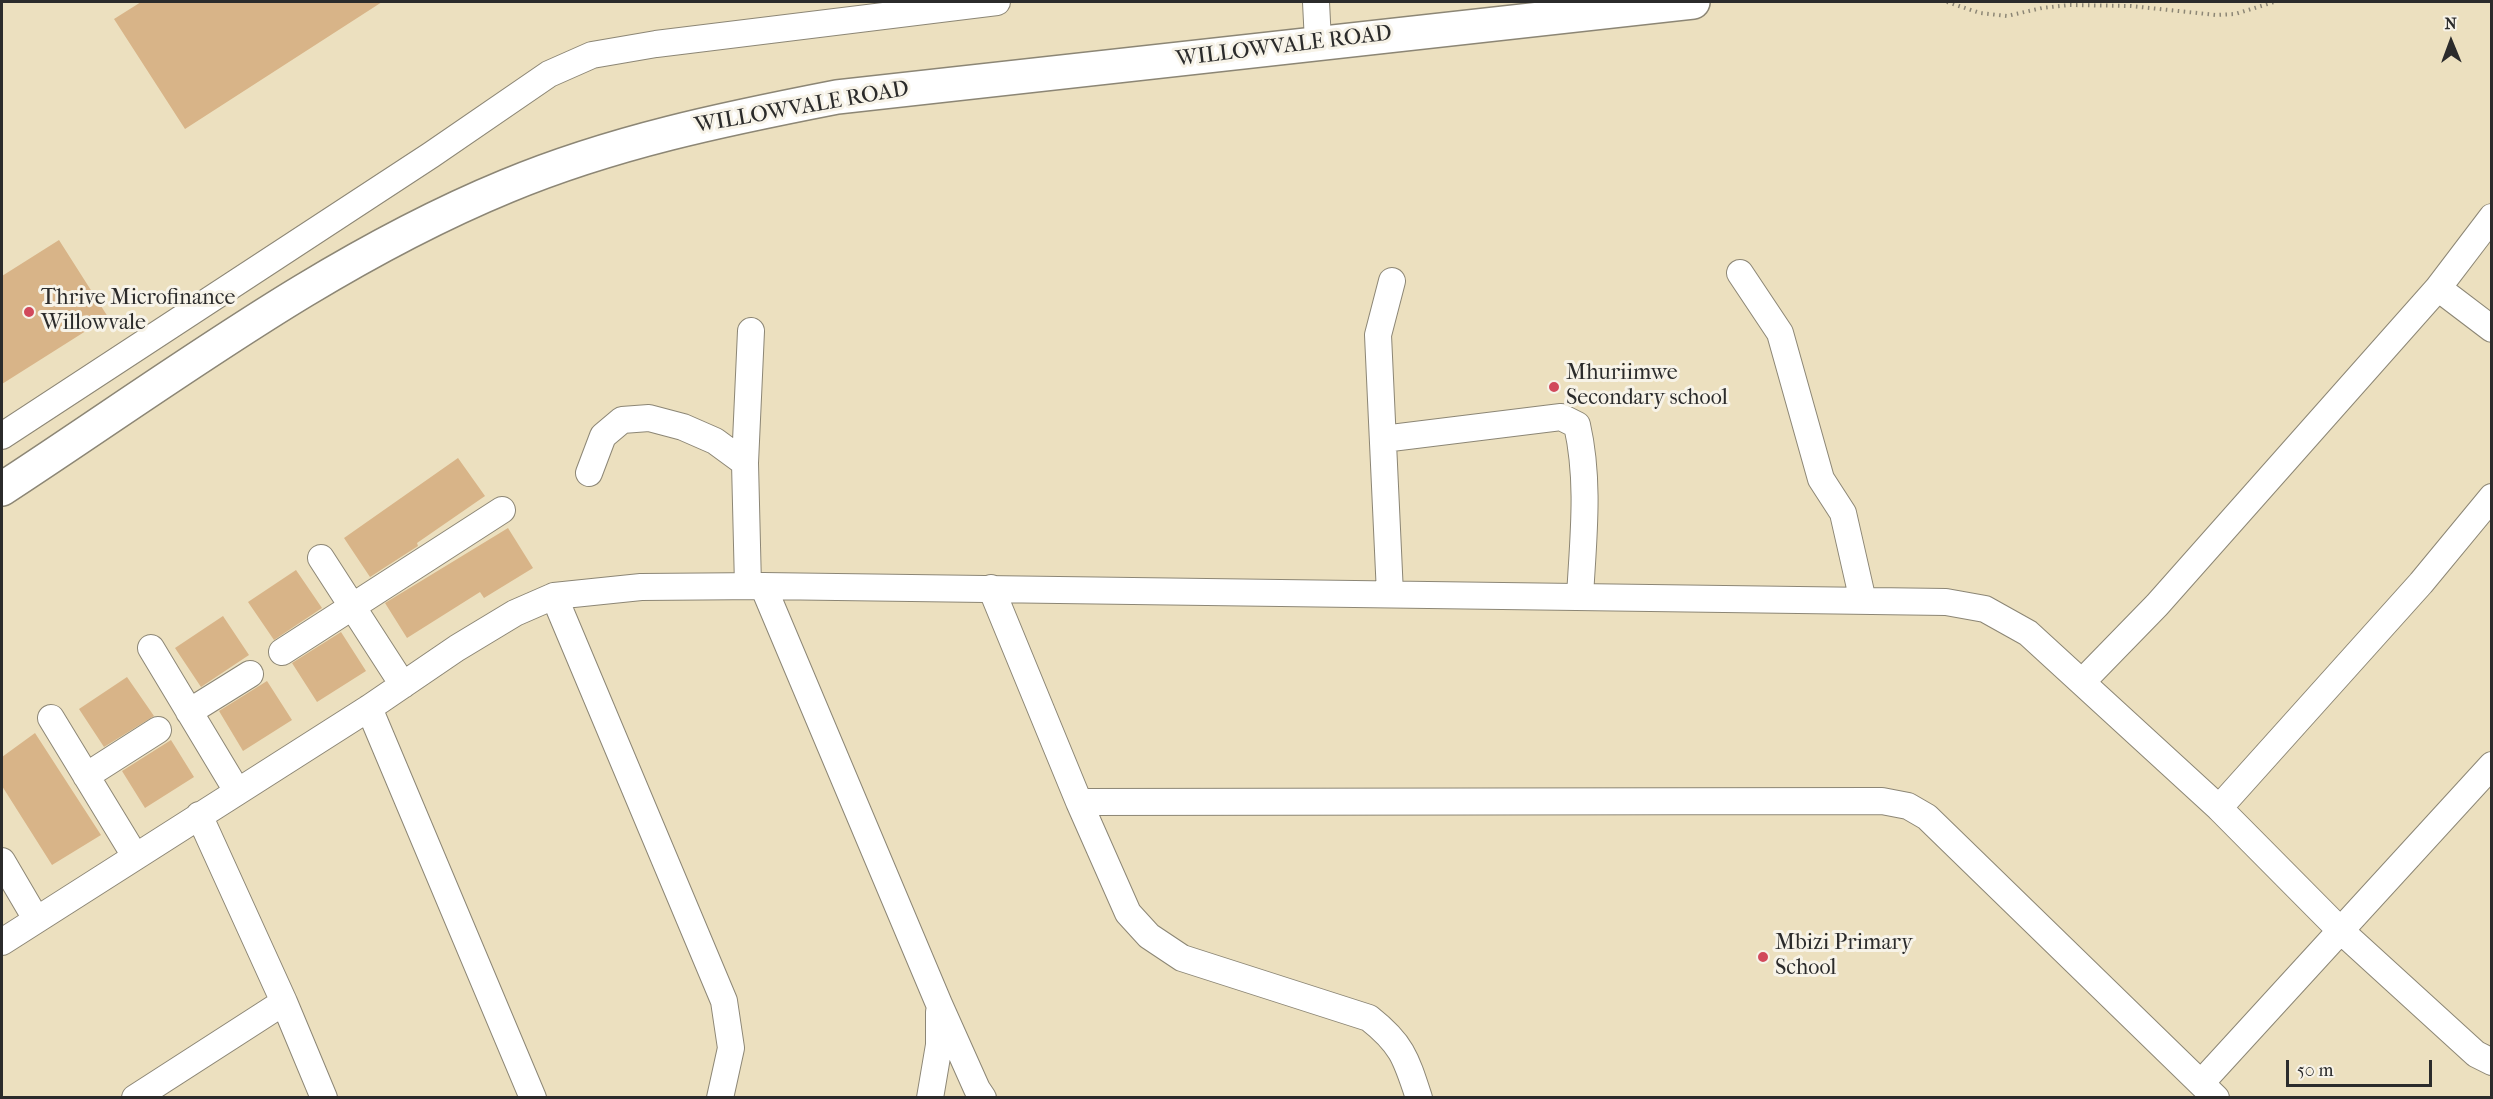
<!DOCTYPE html>
<style>
body{margin:0}
#map{position:relative;width:2493px;height:1099px;overflow:hidden;background:#ece0bf;font-family:"IM FELL French Canon",serif}
canvas{display:block}
.frame{position:absolute;inset:0;border:3px solid #2b2b2b;pointer-events:none}
.north{position:absolute;left:2421px;top:12px;width:60px;height:60px;-webkit-text-stroke:4px #f7f3e8;paint-order:stroke;rotate:359deg;font-size:16px;font-weight:700;line-height:24px;text-align:center;color:#2b2b2b}
.north::after{content:'';display:block;margin:auto;width:21px;height:27px;background:#2b2b2b;clip-path:polygon(50% 0,100% 100%,50% 72%,0 100%)}
.scale{position:absolute;left:2286px;top:1060px;width:146px;height:27px;box-sizing:border-box;border:3px solid #2b2b2b;border-top:0;padding-left:8px;font-size:18px;line-height:21px;white-space:nowrap;color:#2b2b2b;-webkit-text-stroke:4px #f7f3e8;paint-order:stroke}
</style>
<div id="map">
<canvas width="2493" height="1099"></canvas>
<div class="frame"></div>
<div class="north">N</div>
<div class="scale">50 m</div>
</div>
<script>
const c = document.querySelector('canvas').getContext('2d');
c.lineJoin = 'round';
function paint(path, color) {
  c.fillStyle = color;
  c.fill(path, 'evenodd');
}
function strokePath(path, color, width, dash) {
  c.strokeStyle = color;
  c.lineWidth = width;
  c.lineCap = dash ? 'butt' : 'round';
  c.setLineDash(dash || []);
  c.stroke(path);
}
function write(font, color, halo, rows, align = 'center') {
  c.font = font + ' "IM FELL French Canon",serif';
  c.lineWidth = 6;
  c.setLineDash([]);
  c.textBaseline = 'middle';
  c.strokeStyle = halo;
  c.fillStyle = color;
  for (const [text, x, y, turn = 0] of rows) {
    c.save();
    c.translate(x, y);
    c.rotate((+turn || 0) * Math.PI / 180);
    c.textAlign = isNaN(turn) ? turn : align;
    if (halo) c.strokeText(text, 0, 0);
    c.fillText(text, 0, 0);
    c.restore();
  }
}
paint(new Path2D(`
 M141,2H382L185,129L114,19Z
 M59,240L108,317L2,384V276Z
 M458,458L485,496L417,543L418,546L370,577L344,538Z
 M508,528L533,568L484,598L480,592L407,638L385,603Z
 M296,570L322,608L274,640L248,602Z
 M223,616L249,655L201,687L175,648Z
 M341,632L366,671L317,702L292,663Z
 M127,677L154,716L104,747L79,709Z
 M267,681L292,720L243,751L219,711Z
 M35,733L101,835L52,865L2,786V757Z
 M171,740L194,777L145,808L122,771Z`), '#d8b488');
const minor = new Path2D(`
 M1316,2L1318,42
 M1740,273L1780,333L1821,479L1843,513L1863,601
 M2438,288L2492,329
 M2,436L431,155L549,74L592,55L656,44L997,2
 M1383,439L1561,417L1577,425C1590,482 1583,539 1580,597
 M589,473L603,436L622,420L649,418L683,427L715,441L745,463
 M321,558L403,685
 M748,586L745,463L751,331
 M763,586L939,1004L977,1089L983,1098
 M991,588L1079,802L1128,913L1149,936L1182,958L1369,1018C1402,1044 1406,1058 1419,1098
 M1390,594L1378,335L1392,281
 M554,596L724,1001L731,1048L720,1098
 M151,648L237,791
 M282,652L502,510
 M2082,682L2157,605L2438,288L2492,217
 M369,708L533,1098
 M189,712L250,674
 M51,718L135,856
 M86,776L158,730
 M1079,802L1882,801L1908,806L1927,817L2216,1098
 M2219,808L2421,583L2492,497
 M199,815L284,1002L324,1098
 M2,861L36,919
 M2,942L369,708L457,648L515,613L554,596L641,587L763,586L1946,602L1985,609L2028,633L2219,808L2340,930L2476,1054L2492,1062
 M2201,1083L2492,765
 M135,1098L284,1002
 M930,1098L939,1045V1012`);
const major = new Path2D(`
 M2,489C166,382 325,261 507,186C613,142 724,119 837,97L1693,2`);
strokePath(minor, '#8c8675', 28);
strokePath(major, '#8c8675', 36);
strokePath(new Path2D(`
 M1947,2L1980,13L2007,16L2042,8L2069,5L2131,6L2216,15L2235,14L2274,2`), '#8c8675', 4, [1.5, 4.5]);
strokePath(minor, '#fff', 26);
strokePath(major, '#fff', 33);
for (const [x, y, r, color] of [
 [29,312,6,"#d1495b"],
 [1554,387,6,"#d1495b"],
 [1763,957,6,"#d1495b"]
]) {
  const dot = new Path2D();
  dot.arc(x, y, r, 0, 2 * Math.PI);
  c.fillStyle = color;
  c.fill(dot);
  strokePath(dot, '#f7f3e8', 2);
}
write('22px', '#2b2b2b', '#f7f3e8', [
 ["WILLOWVALE ROAD",1284,47,-7],
 ["WILLOWVALE ROAD",802,108,-10]
]);
write('22px', '#2b2b2b', '#f7f3e8', [
 ["Thrive Microfinance",41,299],
 ["Willowvale",41,324],
 ["Mhuriimwe",1566,374],
 ["Secondary school",1566,399],
 ["Mbizi Primary",1775,944],
 ["School",1775,969]
], 'left');
</script>
